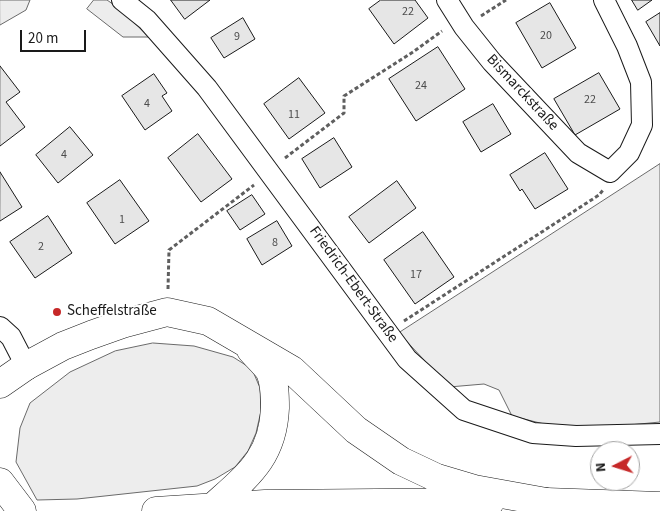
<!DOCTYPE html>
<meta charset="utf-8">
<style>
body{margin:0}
#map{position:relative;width:660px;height:511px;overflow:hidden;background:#fff;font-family:"Source Sans 3",sans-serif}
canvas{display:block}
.north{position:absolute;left:590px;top:441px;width:50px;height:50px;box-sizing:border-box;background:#fff;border:1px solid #a3a3a3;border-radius:50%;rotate:265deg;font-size:14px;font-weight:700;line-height:20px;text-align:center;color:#1a1a1a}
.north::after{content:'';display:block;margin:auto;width:18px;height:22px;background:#c62828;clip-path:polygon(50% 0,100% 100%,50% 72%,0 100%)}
.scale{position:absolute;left:20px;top:30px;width:66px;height:22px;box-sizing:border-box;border:2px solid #1a1a1a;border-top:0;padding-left:6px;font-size:15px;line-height:18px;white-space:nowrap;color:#1a1a1a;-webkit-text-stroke:4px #fff;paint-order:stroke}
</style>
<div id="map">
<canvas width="660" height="511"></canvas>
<div class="north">N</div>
<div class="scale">20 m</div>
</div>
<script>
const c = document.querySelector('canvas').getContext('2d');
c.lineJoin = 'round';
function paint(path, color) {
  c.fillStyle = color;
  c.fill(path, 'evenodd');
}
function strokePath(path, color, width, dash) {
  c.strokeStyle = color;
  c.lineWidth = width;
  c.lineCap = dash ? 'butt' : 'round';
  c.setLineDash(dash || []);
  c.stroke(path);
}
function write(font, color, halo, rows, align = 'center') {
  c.font = font + ' "Source Sans 3",sans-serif';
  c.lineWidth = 4;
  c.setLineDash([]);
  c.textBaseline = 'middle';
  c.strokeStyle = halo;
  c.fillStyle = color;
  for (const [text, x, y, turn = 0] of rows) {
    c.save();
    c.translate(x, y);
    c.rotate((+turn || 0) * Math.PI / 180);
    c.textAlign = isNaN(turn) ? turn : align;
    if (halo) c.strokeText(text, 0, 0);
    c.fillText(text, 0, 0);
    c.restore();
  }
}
const built = new Path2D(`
 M0,0H30L26,10L0,25Z
 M94,0H107L120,9L149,37H123L87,9Z
 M660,164V422L609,427H556L512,416L499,390L484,384L449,387L399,333Z
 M153,343L194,346L233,357L252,369L260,388L261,411L256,433L248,451L235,467L215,479L197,486L77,499L37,500L16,462L20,428L30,403L70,372L115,351Z`);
paint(built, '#ededed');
strokePath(built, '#6a6a6a', 1);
const building = new Path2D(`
 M171,0H210L185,19Z
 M381,0H415L428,18L394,44L369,9Z
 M632,0H652L638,10Z
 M550,3L576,48L542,68L516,23Z
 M660,13V46L646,22Z
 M243,18L255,39L224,58L211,38Z
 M438,47L465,89L416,121L389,79Z
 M0,66L20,92L6,102L25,127L0,146Z
 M599,73L620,109L575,135L554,99Z
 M154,74L167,93L162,96L172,111L145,130L122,96Z
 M299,78L325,113L289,139L264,104Z
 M493,104L511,134L481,152L463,122Z
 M70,127L93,155L58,183L36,155Z
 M198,134L232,179L201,202L168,158Z
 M334,138L352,167L320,188L302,159Z
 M545,153L568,189L535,209L522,189L520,191L510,175Z
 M0,172L22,207L0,221Z
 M120,180L149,221L115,244L87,203Z
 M397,181L416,208L369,243L349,217Z
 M252,195L265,214L240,230L227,211Z
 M48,216L72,253L35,278L10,242Z
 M277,221L292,246L262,265L247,239Z
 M423,232L454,277L415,304L384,260Z`);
paint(building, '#e6e6e6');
strokePath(building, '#1a1a1a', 1);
const street = new Path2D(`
 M122,0L147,20L207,88L407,359L464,410L533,433L576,436L660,434
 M447,0L464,27L492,62L578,153L610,172L629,153L642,125L641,82L627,46L604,0
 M0,327L11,337L26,366`);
const secondary = new Path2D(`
 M0,384L26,366
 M0,482L22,511`);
const primary = new Path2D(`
 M26,366L63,346L91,335L122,324L167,312L208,321L292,370L356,430L401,461L437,478L474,489L546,502
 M213,507C247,476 273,458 275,408C275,397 275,381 269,370C264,363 256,356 251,350
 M156,511L265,504L490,502`);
const highway = new Path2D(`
 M546,502L660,506`);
strokePath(street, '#1a1a1a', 22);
strokePath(secondary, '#1a1a1a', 29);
strokePath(primary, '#1a1a1a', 29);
strokePath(highway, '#1a1a1a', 29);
strokePath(new Path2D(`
 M481,16L506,0
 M285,158L344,113V96L413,52L442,31
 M168,289L169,250L254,185
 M404,321L599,195L603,190`), '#5f5f5f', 3, [4, 2.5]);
strokePath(street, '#fff', 20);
strokePath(secondary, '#fff', 28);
strokePath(primary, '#fff', 28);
strokePath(highway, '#fff', 28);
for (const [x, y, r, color] of [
 [57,312,5,"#c62828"]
]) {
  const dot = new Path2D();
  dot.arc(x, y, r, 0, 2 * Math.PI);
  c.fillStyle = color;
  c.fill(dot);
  strokePath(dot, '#fff', 2);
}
write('12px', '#4d4d4d', null, [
 ["22",408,12],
 ["20",546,36],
 ["9",237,37],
 ["24",421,86],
 ["22",590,100],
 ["4",147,104],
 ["11",294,115],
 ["4",64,155],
 ["1",122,220],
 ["8",275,243],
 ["2",41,247],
 ["17",416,275]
]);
write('15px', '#1a1a1a', '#fff', [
 ["Bismarckstraße",522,93,47],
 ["Friedrich-Ebert-Straße",353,285,54]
]);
write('15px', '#1a1a1a', '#fff', [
 ["Scheffelstraße",67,312]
], 'left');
</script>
